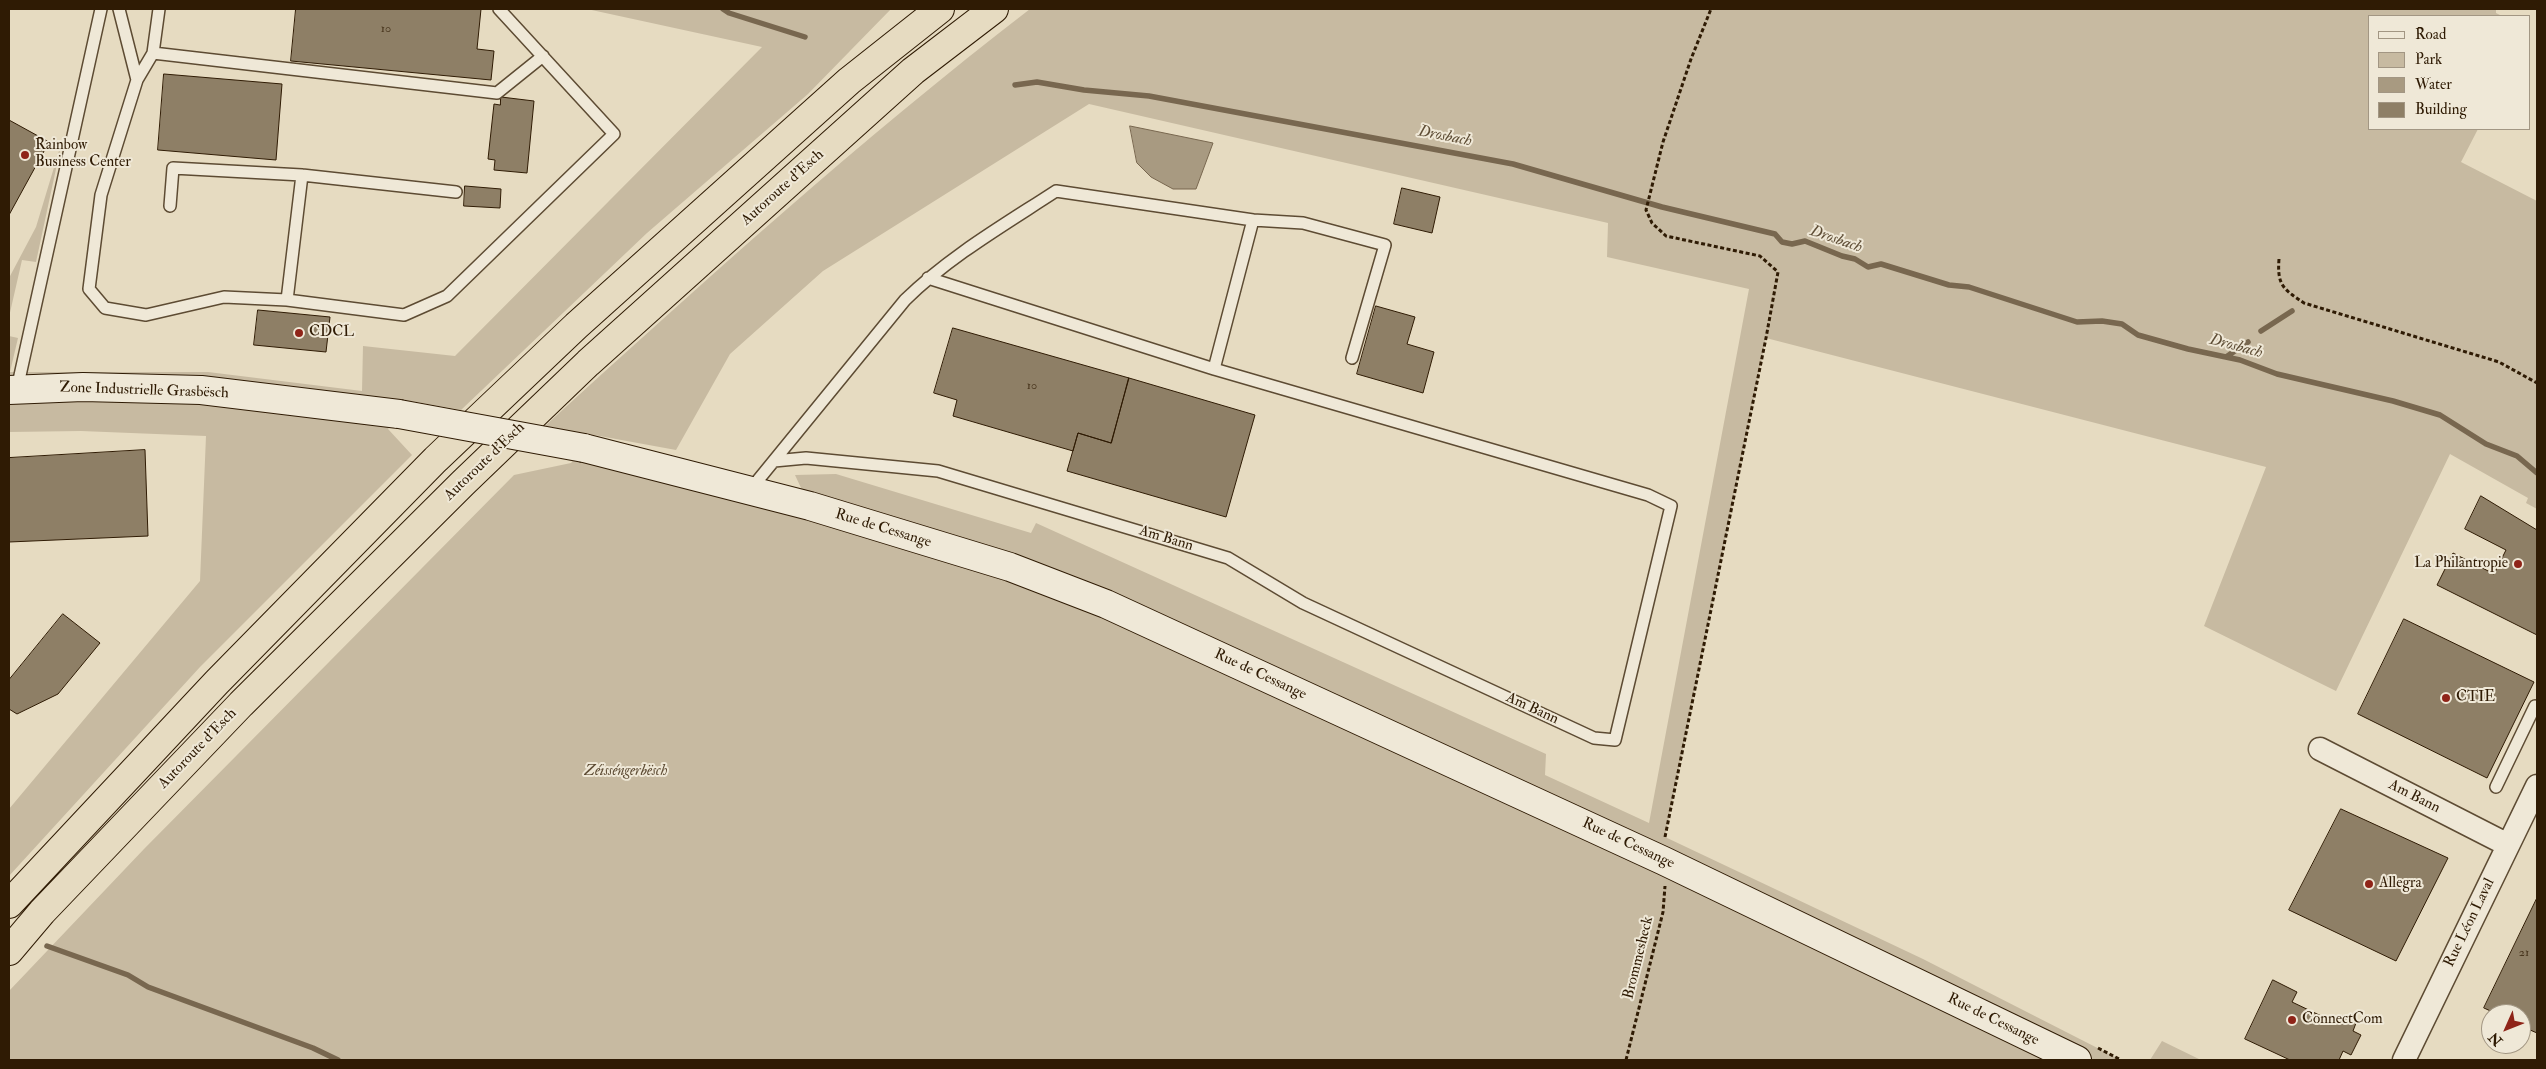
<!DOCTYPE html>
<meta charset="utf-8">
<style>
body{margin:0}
#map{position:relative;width:2546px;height:1069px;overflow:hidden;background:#e6dbc1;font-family:"IM FELL Double Pica",serif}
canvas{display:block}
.frame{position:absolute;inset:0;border:10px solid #2f1b04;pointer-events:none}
.legend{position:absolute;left:2368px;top:15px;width:162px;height:115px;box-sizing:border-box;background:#efe8d7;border:1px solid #a29683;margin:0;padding:6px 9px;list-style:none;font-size:15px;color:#2f1b04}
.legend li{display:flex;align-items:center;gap:10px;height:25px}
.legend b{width:25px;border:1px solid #a29683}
.north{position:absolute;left:2481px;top:1004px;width:50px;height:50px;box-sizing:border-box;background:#efe8d7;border:1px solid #a29683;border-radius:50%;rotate:226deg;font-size:14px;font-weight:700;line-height:20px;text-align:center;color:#2f1b04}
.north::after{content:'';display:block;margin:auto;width:18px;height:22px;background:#8f2418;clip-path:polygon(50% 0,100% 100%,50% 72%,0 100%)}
</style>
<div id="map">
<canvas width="2546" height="1069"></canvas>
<div class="frame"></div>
<ul class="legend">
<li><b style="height:6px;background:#efe8d7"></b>Road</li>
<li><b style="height:14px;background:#c7baa1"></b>Park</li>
<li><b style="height:14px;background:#a89a81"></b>Water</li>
<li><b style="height:14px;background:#8e7f66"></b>Building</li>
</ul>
<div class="north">N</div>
</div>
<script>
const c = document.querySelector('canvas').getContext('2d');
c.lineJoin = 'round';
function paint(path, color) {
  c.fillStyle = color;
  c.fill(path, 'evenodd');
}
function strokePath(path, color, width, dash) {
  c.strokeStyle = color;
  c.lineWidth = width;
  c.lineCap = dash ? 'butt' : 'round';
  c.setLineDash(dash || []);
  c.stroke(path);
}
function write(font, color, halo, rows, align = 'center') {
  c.font = font + ' "IM FELL Double Pica",serif';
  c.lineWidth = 4;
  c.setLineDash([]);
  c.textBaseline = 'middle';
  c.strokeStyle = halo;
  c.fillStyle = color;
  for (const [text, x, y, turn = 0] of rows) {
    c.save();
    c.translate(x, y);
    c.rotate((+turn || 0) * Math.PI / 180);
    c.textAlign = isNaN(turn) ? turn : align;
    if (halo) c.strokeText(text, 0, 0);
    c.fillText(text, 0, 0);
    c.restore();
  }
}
paint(new Path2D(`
 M587,9H891L808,94L647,233L461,410L411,401L388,429L412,455L200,667L9,876V809L200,581L206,436L81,431L9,432V336L18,338L10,372H208L362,391L363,346L455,356L762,47Z
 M1030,9H2496V13L2502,16H2370V129H2478L2461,162L2537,201V509L2526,503L2528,498L2450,454L2336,691L2204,626L2266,467L1766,338L1665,837L1923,959L2121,1060H9V991L144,849L514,475L571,463L584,448L809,505L795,475L836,474L1031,533L1036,523L1546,754L1545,775L1649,823L1749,289L1607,257L1608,223L1089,104L823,271L730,354L676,450L545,426C703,282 861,139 1030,9Z
 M62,141L36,262L22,260L9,317V278L36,227Z
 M2162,1041L2201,1060H2150Z`), '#c7baa1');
const water = new Path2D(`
 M1130,126L1213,143L1196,189H1173L1151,177L1137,163Z`);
paint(water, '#a89a81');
strokePath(water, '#78674f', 1);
strokePath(new Path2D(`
 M723,9L729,13L805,37
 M1015,85L1037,82L1084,90L1149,96L1513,164L1662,207L1775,234L1782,242L1792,244L1805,241L1842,256L1855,259L1868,267L1881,264L1949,285L1969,287L2077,322L2102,321L2122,324L2138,335L2188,349L2240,360L2277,374L2393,401L2440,415L2486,444L2517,456L2537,473
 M2261,331L2292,311
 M2226,357L2248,342
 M47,946L128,975L148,987L313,1048L338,1060`), '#78674f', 5.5);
const building = new Path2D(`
 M296,9H481L477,49L494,51L491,80L291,61Z
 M164,74L282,84L276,160L158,150Z
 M501,97L534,101L527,173L494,170L495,160L488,159L494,104L500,105Z
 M9,120L49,142L9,215Z
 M465,186L501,189L500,208L464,206Z
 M1402,188L1440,197L1432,233L1394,224Z
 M1376,306L1415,317L1407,344L1434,352L1423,393L1357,374Z
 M258,310L330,317L326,352L254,345Z
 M953,328L1129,378L1111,443L1078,433L1073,451L953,416L957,400L934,393Z
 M1129,378L1255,415L1226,517L1067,471L1078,433L1111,443Z
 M145,450L148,536L9,542V458Z
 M2481,496L2537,530V635L2437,585L2453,553L2494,574L2506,550L2465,529Z
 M63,614L100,643L58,694L17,714L9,709V680Z
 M2404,619L2534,682L2487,778L2358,714Z
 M2341,809L2448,858L2396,961L2289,910Z
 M2537,898V1033L2521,1026V1014H2497L2484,1008Z
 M2273,980L2297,992L2292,1002L2338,1024L2342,1016L2356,1023L2353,1031L2361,1035L2351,1055L2343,1051L2339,1060H2290L2245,1039Z`);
paint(building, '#8e7f66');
strokePath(building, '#2f1b04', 1);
const service = new Path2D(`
 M119,9L137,80L101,195L89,289L105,308L146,315L224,297L287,300L404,315L447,296L614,134L499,9
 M153,53L497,93L543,56
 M137,80L153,53L159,9
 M170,206L173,168L302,175L456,192
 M1253,220L1303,223L1385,245L1352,358
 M928,278L1214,369
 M287,300L302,175
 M17,389L101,9
 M750,490L905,300C950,256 1004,225 1056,191L1253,220L1214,369L1648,495L1671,506L1615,740L1594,738L1303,603L1228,558L938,471L806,458L774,461
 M2496,787L2535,706L2537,707`);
const minor = new Path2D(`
 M2320,749L2508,845
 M2404,1060L2537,786`);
const secondary = new Path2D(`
 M9,390L83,387L201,390L399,414
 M584,448L810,506L1010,567L1106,604L1664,861L2077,1060`);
const motorway = new Path2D(`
 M9,904L217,682L436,459L576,326L849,81L940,9
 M9,951L42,912L241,704L463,483L588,363L913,71L994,9`);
strokePath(service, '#5d4b33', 14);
strokePath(minor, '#5d4b33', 25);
strokePath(secondary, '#2f1b04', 30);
strokePath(motorway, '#2f1b04', 30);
strokePath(new Path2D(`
 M2279,259C2277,285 2283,289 2304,303L2499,362L2537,383
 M1665,837L1766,338L1778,272L1760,256L1666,236L1652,223L1646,210L1663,142L1691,59L1711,9
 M2098,1048L2121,1060
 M1626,1060L1663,912L1665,886`), '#2f1b04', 3, [4, 2.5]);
strokePath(service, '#efe8d7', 11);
strokePath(minor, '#efe8d7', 22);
strokePath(secondary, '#efe8d7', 28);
strokePath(motorway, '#e6dbc1', 28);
const secondaryBridge = new Path2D(`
 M399,414L584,448`);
strokePath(secondaryBridge, '#2f1b04', 30, []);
strokePath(secondaryBridge, '#efe8d7', 28);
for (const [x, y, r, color] of [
 [25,155,5,"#8f2418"],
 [299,333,5,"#8f2418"],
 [2518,564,5,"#8f2418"],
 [2446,698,5,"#8f2418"],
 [2369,884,5,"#8f2418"],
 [2292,1020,5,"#8f2418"]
]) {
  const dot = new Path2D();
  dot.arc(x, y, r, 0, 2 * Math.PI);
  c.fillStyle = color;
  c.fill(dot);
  strokePath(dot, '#efe8d7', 2);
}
write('12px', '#47341c', null, [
 ["10",386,29],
 ["10",1032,386],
 ["21",2524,953]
]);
write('15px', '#2f1b04', '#efe8d7', [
 ["Rainbow",35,146],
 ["Business Center",35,163],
 ["CDCL",309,333],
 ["La Philantropie",2508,564,"right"],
 ["CTIE",2456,698],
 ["Allegra",2379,884],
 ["ConnectCom",2302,1020]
], 'left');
write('15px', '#2f1b04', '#efe8d7', [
 ["Autoroute d'Esch",783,188,-42],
 ["Zone Industrielle Grasbësch",144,391,2],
 ["Autoroute d'Esch",485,462,-44],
 ["Rue de Cessange",883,529,17],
 ["Am Bann",1166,539,17],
 ["Rue de Cessange",1260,675,25],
 ["Am Bann",1532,709,25],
 ["Autoroute d'Esch",198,749,-46],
 ["Am Bann",2414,797,27],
 ["Rue de Cessange",1628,844,25],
 ["Rue Léon Laval",2470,923,-64],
 ["Brommesheck",1639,958,-76],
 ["Rue de Cessange",1993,1020,26]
]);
write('italic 15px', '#5d4b33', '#efe8d7', [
 ["Zéisséngerbësch",626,772]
]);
write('italic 16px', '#5f4e36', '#efe8d7', [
 ["Drosbach",1445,137,11],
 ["Drosbach",1836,240,19],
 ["Drosbach",2236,347,15]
]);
</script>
